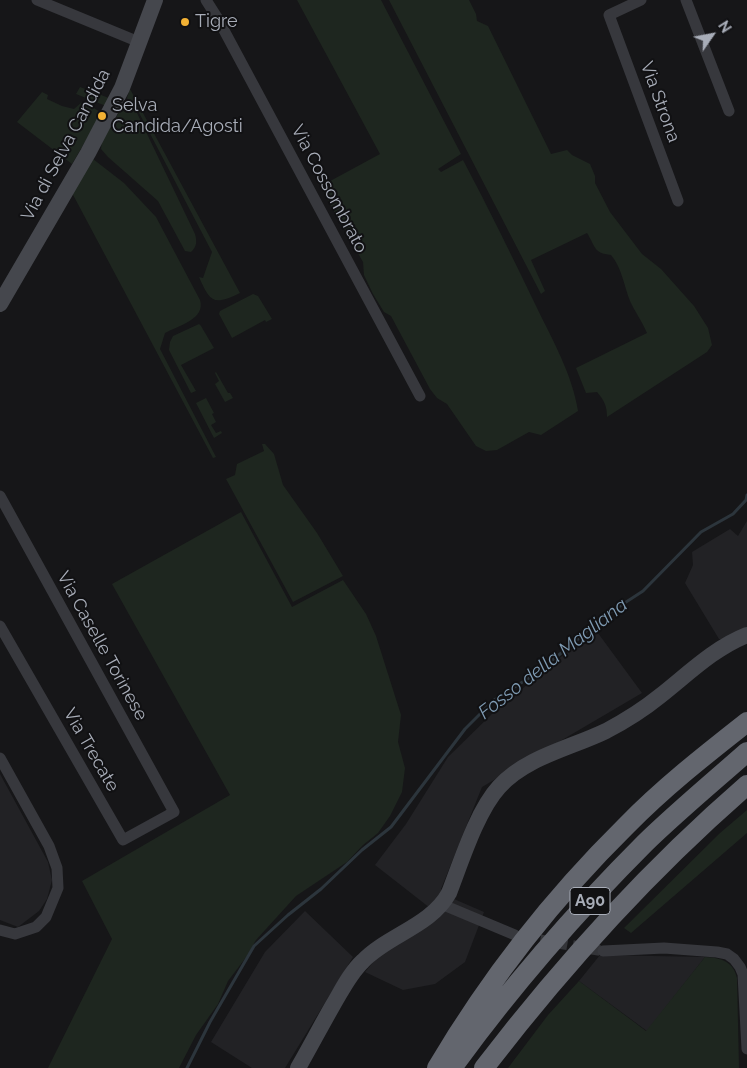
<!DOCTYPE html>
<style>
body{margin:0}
#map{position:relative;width:747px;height:1068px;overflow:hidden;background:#161618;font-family:Raleway,sans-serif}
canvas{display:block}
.north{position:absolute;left:687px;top:10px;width:50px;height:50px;-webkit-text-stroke:4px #111113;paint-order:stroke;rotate:57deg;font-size:14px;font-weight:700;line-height:20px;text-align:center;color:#a8adb8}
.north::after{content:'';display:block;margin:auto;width:18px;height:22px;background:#a8adb8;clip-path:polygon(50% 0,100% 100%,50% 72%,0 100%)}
</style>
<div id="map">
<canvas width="747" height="1068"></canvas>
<div class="north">N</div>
</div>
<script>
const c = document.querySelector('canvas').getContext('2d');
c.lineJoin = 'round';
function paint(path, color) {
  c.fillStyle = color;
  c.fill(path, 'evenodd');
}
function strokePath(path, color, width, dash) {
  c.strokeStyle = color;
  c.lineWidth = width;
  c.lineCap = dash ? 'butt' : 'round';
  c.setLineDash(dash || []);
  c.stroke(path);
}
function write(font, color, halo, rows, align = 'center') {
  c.font = font + ' Raleway,sans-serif';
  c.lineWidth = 4;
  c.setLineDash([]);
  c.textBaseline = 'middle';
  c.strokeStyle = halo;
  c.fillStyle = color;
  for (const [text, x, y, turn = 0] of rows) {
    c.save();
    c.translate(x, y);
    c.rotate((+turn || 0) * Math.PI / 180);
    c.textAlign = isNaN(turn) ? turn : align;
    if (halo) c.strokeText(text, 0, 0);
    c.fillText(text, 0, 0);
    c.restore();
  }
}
paint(new Path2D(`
 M747,521V641L719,639L685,583L693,565L692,552L730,529L738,536Z
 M595,629L642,693L482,787L441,889L454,899L484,912L465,962L435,984L403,990L365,972L379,955L439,915L375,865L406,824L448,757L494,712Z
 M0,774L48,862L52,880L47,899L39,911L18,927L0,920Z
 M305,911L353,957L285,1068H252L211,1042L265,952Z
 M600,955L705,957L647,1031L579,981Z`), '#222225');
paint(new Path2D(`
 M297,0H381L461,154L438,169L441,172L463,160C489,209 513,258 537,308C553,341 572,374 578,411L541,435L529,432L497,450L486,451L476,446L447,404L437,398L430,389L391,316L384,312L373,294L364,275L363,262L328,201L321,186L380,154Z
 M389,0H469L476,14L477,21L488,26L551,154L567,150L572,155L590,164L595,176V183L610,212L642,254L661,269L694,306L708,328L712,345L707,352L607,417C607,406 604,400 597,392L586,393L576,368L647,333C642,321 635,312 630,301C624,286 622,268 611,255C593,253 596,247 587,233L531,260L545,291L541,294Z
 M80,87L109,98L106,106L76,94Z
 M130,89L240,293C213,306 210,302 199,277L203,278L212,252L134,103L137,113L195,234C197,241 197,247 191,252L185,251L158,201L108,157L101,149L102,141L124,104L131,113L133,112L127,98Z
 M42,92L48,95L47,99L62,106L74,109L82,102L87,104L102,113L72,164L17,122Z
 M93,159L124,183L156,217L200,300C206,319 178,326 165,333L160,349L216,457L213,458L71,191Z
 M253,294L258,296L272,319L266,322L265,320L232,338L219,314L220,311Z
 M199,324L201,326L214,348L181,365L196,391L191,393L169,350L170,342L173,336Z
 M216,372L228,393H230L233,398L225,402L215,384L219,381L215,373Z
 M206,398L214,413L212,414L216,422L211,425L216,433L221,431L222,433L214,438L196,403Z
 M262,444H265L274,454L283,485L317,533L343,576L293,602L226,479L235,475L237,464L264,451Z
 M241,512L292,607L343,580L366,614L376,636L401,715L398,742L405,768L402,792L390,816L378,833L363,845L347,862L296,896L256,940L247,956L228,981L218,1004L196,1035L179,1068H48L112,939L82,881L230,795L112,584Z
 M747,810V833L631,933L624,928L720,833Z
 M705,957C721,958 733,961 737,978L739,1068H508L548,1015L579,981L646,1031Z`), '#1e261f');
strokePath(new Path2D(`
 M187,1068L210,1022L254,946L288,915L321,889L362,850L391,827L465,729L494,700L532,676L574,643L597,621L643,591L701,532L733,514L746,500L747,495`), '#2c353c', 3);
strokePath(new Path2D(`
 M524,937L603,951`), '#333438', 11, [11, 5.5]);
strokePath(new Path2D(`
 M37,0L139,42
 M206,0L218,19L420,396
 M641,0L609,15L678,201
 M686,0L729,111
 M0,496L174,812L123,840L0,626
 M0,758L49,846L57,868L58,888L46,917L36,927L15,934L0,930
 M441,904L515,935
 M603,951L664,948L717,952L727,954L734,959L740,967L743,974L747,1049`), '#37383d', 11);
strokePath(new Path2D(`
 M0,304L88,153L122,88L155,0
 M298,1068C310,1047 321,1026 333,1005C342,990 350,973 363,961C388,935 431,926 449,893C461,862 477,811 499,787C526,757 571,748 606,731C625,721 644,709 660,696C688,674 714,648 747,635`), '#45474d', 16);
strokePath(new Path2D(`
 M437,1068C489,980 553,898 626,826C663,788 705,755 747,722
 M452,1068C510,988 575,913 645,843C678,811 713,782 747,752
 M484,1068C563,965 649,870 747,785`), '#63666e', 20);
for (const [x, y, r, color] of [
 [185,22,5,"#f2b134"],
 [102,116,5,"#f2b134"]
]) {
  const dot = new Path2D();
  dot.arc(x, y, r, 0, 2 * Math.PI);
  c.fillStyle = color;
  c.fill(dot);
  strokePath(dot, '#111113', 2);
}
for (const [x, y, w] of [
 [590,901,40]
]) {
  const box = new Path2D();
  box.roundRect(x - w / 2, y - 13.5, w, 27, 4);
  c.fillStyle = '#111113';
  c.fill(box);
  strokePath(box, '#a8adb8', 1);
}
write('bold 16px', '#a8adb8', null, [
 ["A90",590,901]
]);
write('18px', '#a8adb8', '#111113', [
 ["Tigre",195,22],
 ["Selva",112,106],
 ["Candida/Agosti",112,127]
], 'left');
write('18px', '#a8adb8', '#111113', [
 ["Via Strona",660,102,70],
 ["Via di Selva Candida",66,145,-62],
 ["Via Cossombrato",329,189,62],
 ["Via Caselle Torinese",102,646,61],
 ["Via Trecate",91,750,60]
]);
write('italic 19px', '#7f9bb3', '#111113', [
 ["Fosso della Magliana",553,659,-38]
]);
</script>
